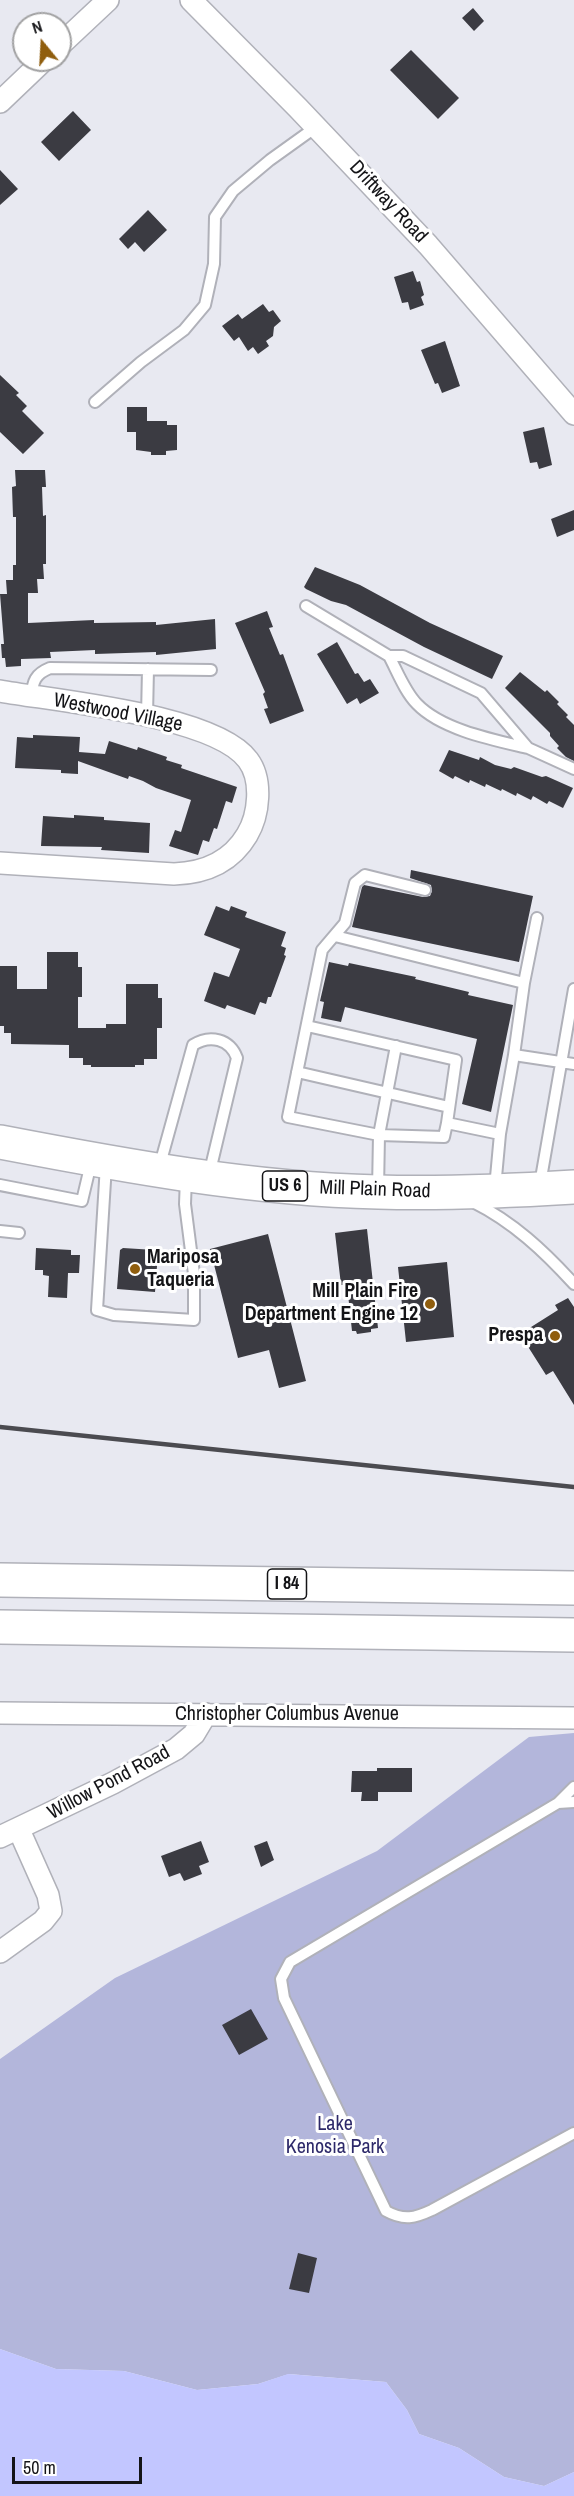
<!DOCTYPE html>
<style>
body{margin:0}
#map{position:relative;width:574px;height:2496px;overflow:hidden;background:#e8e9f1;font-family:"Archivo Narrow",sans-serif}
canvas{display:block}
.north{position:absolute;left:12px;top:12px;width:60px;height:60px;box-sizing:border-box;background:#fff;border:2px solid #a1a1a2;border-radius:50%;rotate:342deg;font-size:16px;font-weight:700;line-height:24px;text-align:center;color:#141417}
.north::after{content:'';display:block;margin:auto;width:21px;height:27px;background:#905e0e;clip-path:polygon(50% 0,100% 100%,50% 72%,0 100%)}
.scale{position:absolute;left:12px;top:2457px;width:130px;height:27px;box-sizing:border-box;border:3px solid #141417;border-top:0;padding-left:8px;font-size:18px;line-height:21px;white-space:nowrap;color:#141417;-webkit-text-stroke:4px #fff;paint-order:stroke}
</style>
<div id="map">
<canvas width="574" height="2496"></canvas>
<div class="north">N</div>
<div class="scale">50 m</div>
</div>
<script>
const c = document.querySelector('canvas').getContext('2d');
c.lineJoin = 'round';
function paint(path, color) {
  c.fillStyle = color;
  c.fill(path, 'evenodd');
}
function strokePath(path, color, width, dash) {
  c.strokeStyle = color;
  c.lineWidth = width;
  c.lineCap = dash ? 'butt' : 'round';
  c.setLineDash(dash || []);
  c.stroke(path);
}
function write(font, color, halo, rows, align = 'center') {
  c.font = font + ' "Archivo Narrow",sans-serif';
  c.lineWidth = 6;
  c.setLineDash([]);
  c.textBaseline = 'middle';
  c.strokeStyle = halo;
  c.fillStyle = color;
  for (const [text, x, y, turn = 0] of rows) {
    c.save();
    c.translate(x, y);
    c.rotate((+turn || 0) * Math.PI / 180);
    c.textAlign = isNaN(turn) ? turn : align;
    if (halo) c.strokeText(text, 0, 0);
    c.fillText(text, 0, 0);
    c.restore();
  }
}
paint(new Path2D(`
 M574,1733V2472L544,2486L504,2477L459,2448L419,2434L407,2410L386,2382L289,2374L258,2384L197,2390L124,2371L56,2369L0,2349V2059L115,1978L377,1851L529,1737Z`), '#b3b6db');
paint(new Path2D(`
 M0,2349L56,2369L124,2371L197,2390L258,2384L288,2374L386,2382L407,2410L419,2434L459,2448L504,2477L544,2486L574,2472V2496H0Z`), '#c2c6ff');
paint(new Path2D(`
 M473,8L484,21L474,31L462,18Z
 M411,50L459,98L438,119L390,70Z
 M73,111L91,130L59,161L41,142Z
 M0,170L18,189L0,205Z
 M148,210L167,230L144,252L135,242L128,249L119,239Z
 M413,271L417,282L420,281L424,295L421,297L424,305L410,310L408,302L402,303L394,277Z
 M263,304L269,312L273,310L281,321L274,327L273,336L266,341L269,346L258,354L253,347L248,351L239,337L234,341L222,326L238,314L242,319Z
 M445,341L460,386L442,393L438,383L435,384L421,350Z
 M0,375L19,393L16,395L27,406L22,411L44,433L23,454L0,432Z
 M127,407H147V421H167V425H177V450L166,451V455H151V452L136,450V432H127Z
 M544,427L552,465L539,469L537,462L530,463L523,432Z
 M15,470H45L46,487H42L43,516L46,515V564H43L44,579H37L38,593H28V623L94,620V623L156,622V625L215,619L216,649L156,655V652L95,654V650L50,652L51,658L21,659V666L6,667L5,658H2L1,644H4L0,594H7L6,580H13V565H16V517H13L12,487L16,486Z
 M574,510V530L557,537L551,519Z
 M315,567L360,585L430,623L503,656L492,679L424,647L346,605L331,601L306,589L304,587Z
 M267,611L273,627L269,628L280,655L283,654L304,711L270,724L264,709L268,708L263,694L265,692L235,623Z
 M337,642L355,674L358,673L364,682L370,679L379,693L360,704L357,698L347,704L317,654Z
 M520,672L545,692L547,690L559,702L557,704L568,715L566,717L574,725V761L566,757L557,748L559,746L550,736V733L505,688Z
 M33,735L80,737L79,752L105,754L109,741L137,750L138,747L167,757L166,760L182,765L181,768L237,787L232,803L226,801L217,829L214,828L209,842L203,840L198,855L169,846L175,830L181,832L191,800L156,788L143,781L129,776L128,779L78,761V774L61,773V770L15,768L17,737L33,738Z
 M449,750L479,760L480,757L495,765L511,769L514,767L542,777L546,776L573,788L563,808L549,801L547,804L533,796L531,800L517,793L516,796L502,789L501,791L486,784L485,787L470,780L469,783L455,776L453,779L439,771Z
 M74,815L104,817V820L150,823L149,853L101,850L102,847L41,846L43,816L74,818Z
 M411,870L533,896L519,962L352,927L362,887L364,885L423,897L430,896L432,891L431,885L410,878Z
 M216,906L229,911L231,906L247,912L245,917L286,932L281,946L286,948L284,955L286,956L271,997H268L266,1004L260,1002L255,1015L227,1005L225,1009L204,1001L214,972L229,977L240,949L204,935Z
 M47,952H78V967H82V997H78V1028H106V1024H126V984H158V998H162V1028H157V1059H144V1065H135V1067H91V1065H83V1058H69V1045L11,1044V1033H4V1026H0V966H17V989H47Z
 M329,962L348,966L349,963L416,977L415,979L469,992L468,995L513,1005L491,1112L462,1104L477,1039L345,1007L341,1022L321,1018L324,1002L320,1001Z
 M367,1229L378,1328L371,1329V1332L357,1334L356,1331H352L347,1285H341L335,1233Z
 M268,1234L306,1381L279,1388L269,1350L238,1358L210,1249Z
 M36,1248L71,1250V1255H80L79,1273H68L67,1298L48,1297L49,1276L43,1275V1270H35Z
 M123,1248L155,1250L158,1253L155,1292L117,1289L120,1250Z
 M447,1262L454,1337L406,1342L398,1267Z
 M568,1298L574,1307V1405L553,1371L546,1375L520,1334L558,1310L555,1305Z
 M377,1768H412V1792H378V1801H361L362,1792H351L352,1771H377Z
 M201,1841L209,1862L199,1866L202,1874L184,1881L180,1873L169,1877L161,1856Z
 M267,1841L274,1860L261,1867L254,1846Z
 M251,2009L268,2039L239,2055L222,2025Z
 M298,2253L317,2258L309,2293L289,2289Z`), '#3b3b42');
const service = new Path2D(`
 M95,402L141,362L184,330L205,305L214,264L215,217L233,191L270,160L316,127
 M306,606L389,656H403L481,693L528,748L574,769
 M389,656C397,671 405,692 417,704C442,730 494,740 528,748
 M31,697C33,681 35,674 50,668L211,670
 M147,716L148,669
 M335,936L524,983L514,1055
 M524,983L537,918
 M307,1026L456,1060L447,1123
 M396,1046L379,1135L288,1117L322,950L345,923L355,883L365,875L425,890
 M297,1072L449,1107
 M106,1165L97,1310L114,1315L194,1320V1274L185,1204L186,1177
 M159,1168L193,1045C210,1034 230,1039 237,1058L209,1175
 M540,1184L574,989
 M0,1185L82,1201L91,1163
 M495,1188L500,1134L514,1055L574,1064
 M378,1190L379,1135L444,1137L447,1123L500,1134
 M473,1202C513,1222 544,1251 574,1284
 M0,1231L19,1233
 M574,1787L558,1803L290,1962L281,1979L284,1998L386,2211C404,2221 415,2218 432,2210L574,2133
 M558,1803L574,1802`);
const minor = new Path2D(`
 M191,0L298,108L428,245L574,414
 M60,45L108,0
 M0,102L44,60
 M0,691C56,701 215,715 248,760C263,780 259,815 247,835C231,862 204,873 174,874L0,863
 M0,1713L574,1718
 M0,1837L113,1783L176,1749L194,1734L206,1714
 M0,1952L43,1921L51,1911L48,1895L19,1830`);
const primary = new Path2D(`
 M0,1142C125,1166 251,1189 378,1192C444,1194 509,1191 574,1187`);
const motorway = new Path2D(`
 M0,1580L574,1588
 M0,1627L574,1635`);
strokePath(service, '#b0b1b9', 14);
strokePath(minor, '#b0b1b9', 24);
strokePath(primary, '#b0b1b9', 36);
strokePath(motorway, '#b0b1b9', 36);
strokePath(service, '#fff', 10);
strokePath(minor, '#fff', 21);
strokePath(primary, '#fff', 33);
strokePath(motorway, '#fff', 33);
strokePath(new Path2D(`
 M0,1427L574,1487`), '#4b4b50', 4.5);
for (const [x, y, r, color] of [
 [135,1269,6,"#905e0e"],
 [430,1304,6,"#905e0e"],
 [555,1336,6,"#905e0e"]
]) {
  const dot = new Path2D();
  dot.arc(x, y, r, 0, 2 * Math.PI);
  c.fillStyle = color;
  c.fill(dot);
  strokePath(dot, '#fff', 2);
}
for (const [x, y, w] of [
 [285,1186,45],
 [287,1584,39]
]) {
  const box = new Path2D();
  box.roundRect(x - w / 2, y - 15, w, 30, 4.5);
  c.fillStyle = '#fff';
  c.fill(box);
  strokePath(box, '#141417', 1.5);
}
write('bold 18px', '#141417', null, [
 ["US 6",285,1186],
 ["I 84",287,1584]
]);
write('20px', '#141417', '#fff', [
 ["Driftway Road",388,202,47],
 ["Westwood Village",118,713,11],
 ["Mill Plain Road",375,1190,2],
 ["Christopher Columbus Avenue",287,1715],
 ["Willow Pond Road",109,1783,-28]
]);
write('bold 20px', '#141417', '#fff', [
 ["Mariposa",147,1258,"left"],
 ["Taqueria",147,1281,"left"],
 ["Mill Plain Fire",418,1292],
 ["Department Engine 12",418,1315],
 ["Prespa",543,1336]
], 'right');
write('20px', '#2d2969', '#fff', [
 ["Lake",335,2125],
 ["Kenosia Park",335,2148]
]);
</script>
